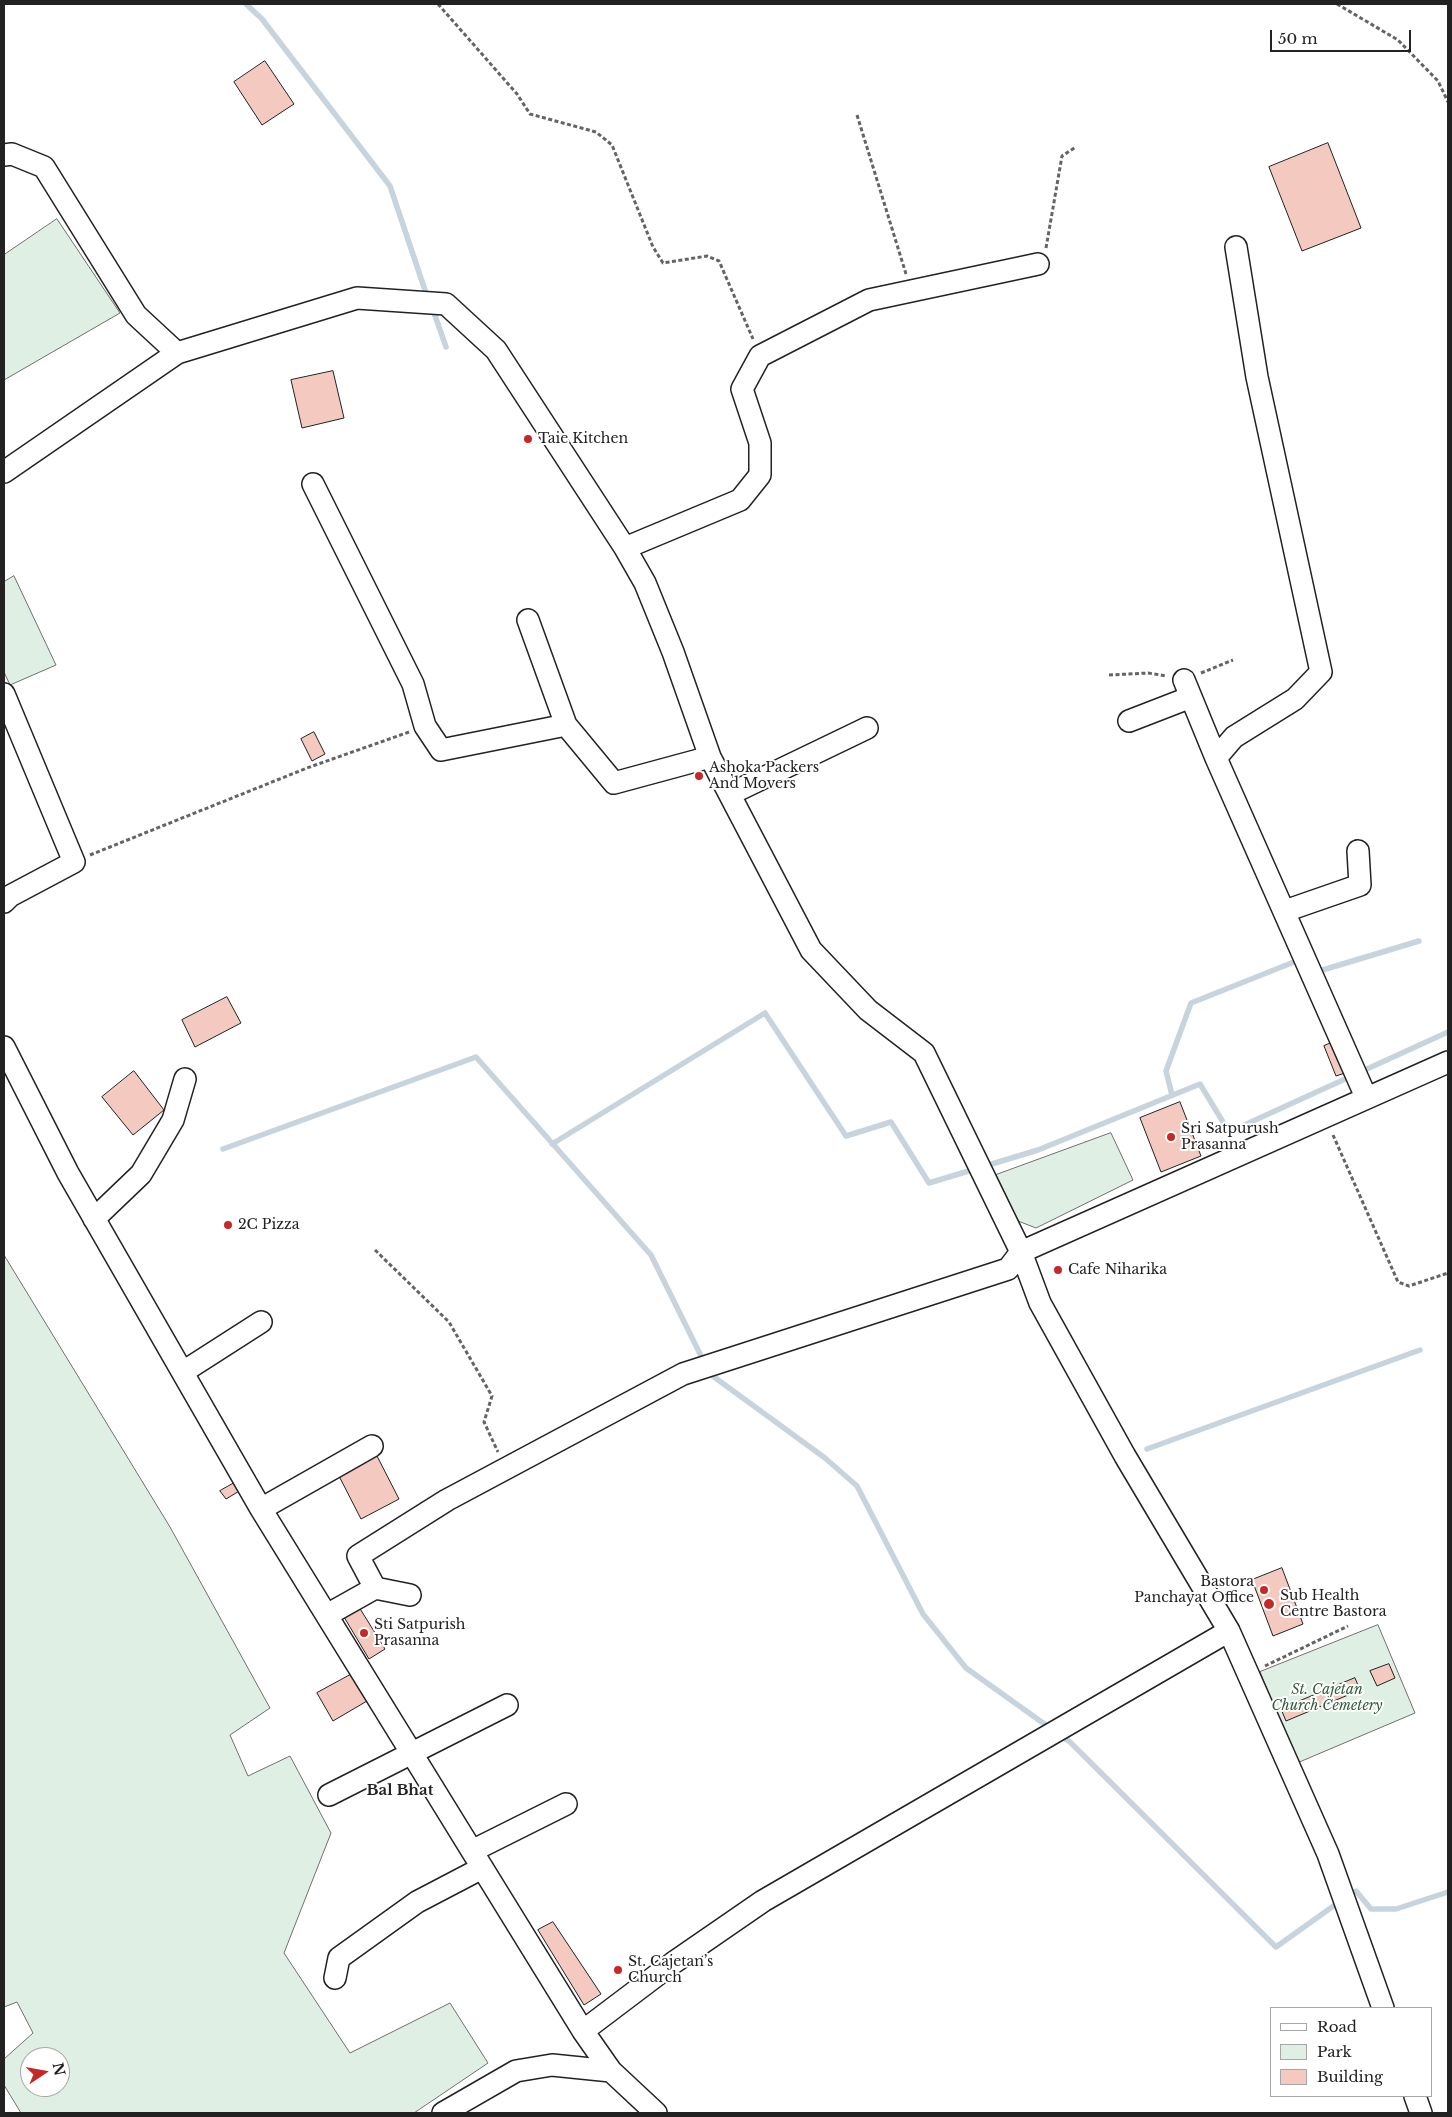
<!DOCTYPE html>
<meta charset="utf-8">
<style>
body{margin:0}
#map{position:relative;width:1452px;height:2117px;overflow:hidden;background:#fff;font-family:"Libre Baskerville",serif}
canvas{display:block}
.frame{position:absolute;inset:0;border:5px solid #222;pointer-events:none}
.legend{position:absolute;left:1270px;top:2007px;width:162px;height:90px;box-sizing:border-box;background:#fff;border:1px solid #a7a7a7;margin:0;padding:6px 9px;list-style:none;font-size:15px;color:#222}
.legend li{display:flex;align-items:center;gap:10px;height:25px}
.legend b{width:25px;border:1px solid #a7a7a7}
.north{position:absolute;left:20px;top:2047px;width:50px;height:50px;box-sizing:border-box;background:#fff;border:1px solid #a7a7a7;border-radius:50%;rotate:78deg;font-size:14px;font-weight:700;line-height:20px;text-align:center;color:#222}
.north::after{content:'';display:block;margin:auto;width:18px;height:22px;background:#c62828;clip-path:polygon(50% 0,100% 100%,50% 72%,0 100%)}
.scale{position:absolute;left:1270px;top:30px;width:141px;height:22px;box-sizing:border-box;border:2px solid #222;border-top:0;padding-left:6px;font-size:15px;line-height:18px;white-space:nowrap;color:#222;-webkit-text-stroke:4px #fff;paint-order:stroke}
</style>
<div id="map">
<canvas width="1452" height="2117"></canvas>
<div class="frame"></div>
<ul class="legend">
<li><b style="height:6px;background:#fff"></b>Road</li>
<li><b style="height:14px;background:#e0efe3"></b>Park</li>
<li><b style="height:14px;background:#f3c9c0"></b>Building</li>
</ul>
<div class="north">N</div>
<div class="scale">50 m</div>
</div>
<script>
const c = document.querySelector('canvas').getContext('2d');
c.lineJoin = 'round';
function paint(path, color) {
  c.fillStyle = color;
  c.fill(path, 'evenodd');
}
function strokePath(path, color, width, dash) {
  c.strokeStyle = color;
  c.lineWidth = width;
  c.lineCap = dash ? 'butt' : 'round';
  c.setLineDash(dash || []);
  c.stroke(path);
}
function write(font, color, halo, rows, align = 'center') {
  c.font = font + ' "Libre Baskerville",serif';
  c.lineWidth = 4;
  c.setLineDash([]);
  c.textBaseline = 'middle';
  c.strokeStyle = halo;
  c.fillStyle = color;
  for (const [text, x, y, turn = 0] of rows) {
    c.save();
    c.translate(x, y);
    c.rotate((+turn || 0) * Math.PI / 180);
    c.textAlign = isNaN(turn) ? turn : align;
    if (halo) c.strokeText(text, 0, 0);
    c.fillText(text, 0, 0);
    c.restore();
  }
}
const green = new Path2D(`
 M57,219L120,313L4,380V255Z
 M14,576L56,665L10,685L4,672V582Z
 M1111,1133L1133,1180L1036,1228L1018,1221L996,1175Z
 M4,1255L170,1527L270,1708L230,1735L248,1776L290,1756L331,1833L284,1953L350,2053L450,2003L488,2063L414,2113H21L4,2085V2059L33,2033L17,2002L4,2007ZM30,2057H60V2087H30Z
 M1378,1625L1415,1713L1297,1763L1260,1672Z`);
paint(green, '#e0efe3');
strokePath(green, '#6f6f6f', 1);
strokePath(new Path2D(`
 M246,4L262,19L390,186L428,299
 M432,307L446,347
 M1316,972L1419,941
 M1172,1095L1166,1071L1191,1003L1299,960
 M552,1144L765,1013L846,1136L891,1122L929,1183L1038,1150L1200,1084L1229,1132L1448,1032
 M223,1149L476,1057L651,1255L704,1362
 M708,1371L710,1374L825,1458L857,1486L923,1614L966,1668L1050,1728
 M1147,1449L1420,1350
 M1060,1735L1070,1742L1276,1947L1339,1902
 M1347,1897L1356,1891L1371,1909H1396L1448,1892`), '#c7d3dd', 5.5);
const building = new Path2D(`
 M265,61L294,104L262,125L234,82Z
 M1328,143L1361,228L1302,251L1269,167Z
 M333,371L344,418L302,428L291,380Z
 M314,732L325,754L312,761L301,739Z
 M227,997L241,1023L195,1047L182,1020Z
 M1336,1041L1348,1072L1336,1076L1324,1046Z
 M134,1071L164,1110L133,1135L102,1097Z
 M1180,1102L1201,1156L1161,1172L1140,1118Z
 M377,1456L399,1499L361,1519L339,1476Z
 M236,1482L241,1490L226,1499L220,1491Z
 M1282,1568L1303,1624L1273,1636L1252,1580Z
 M359,1607L385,1649L369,1659L344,1617Z
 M1389,1664L1395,1678L1377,1686L1370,1671Z
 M352,1674L367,1701L333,1721L317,1693Z
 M1355,1678L1360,1690L1286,1721L1281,1709Z
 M553,1922L601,1994L584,2005L538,1930Z`);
paint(building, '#f3c9c0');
strokePath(building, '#222', 1);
const minor = new Path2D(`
 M4,155L12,154L44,167L136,315L177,353L357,298L446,304L496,350L625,548L645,583L673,652L710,757L811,950L868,1010L924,1053L1021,1252L1040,1303L1125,1456L1229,1631L1328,1854L1383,2008
 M1236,247L1257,377L1321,672L1295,699L1234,737L1216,758L1366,1097
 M4,472L177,353
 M313,484L413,684L425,726L441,750L566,725L614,783L710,757
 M625,548L740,500L760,475V443L742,389L760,356L869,300L1038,264
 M528,620L566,725
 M1184,680L1216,758
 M4,694L74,862L10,896L4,902
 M1129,721L1191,697
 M730,794L867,728
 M1285,911L1360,885L1358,851
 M4,1047L68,1173L261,1509L583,2031L611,2071L656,2113
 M94,1219L141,1174L173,1120L185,1079
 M183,1372L261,1322
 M261,1509L372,1446
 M375,1588L410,1595
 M327,1615L375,1588L358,1556L447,1500L683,1374L1008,1269L1021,1252L1448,1062
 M329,1795L507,1705
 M472,1851L566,1804
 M335,1978L339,1958L417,1902L482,1868
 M583,2031L673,1963L763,1901L1229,1631
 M1415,2096L1421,2113
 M443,2113L516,2071L552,2065L611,2071`);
strokePath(minor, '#222', 24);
strokePath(new Path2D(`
 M438,4L517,94L530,114L596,132L612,145L653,247L663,263L707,256L719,261L753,339
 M1337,4L1398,40L1438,81L1448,102
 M857,115L906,274
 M1046,248L1062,156L1076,147
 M1201,673L1233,660
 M1109,675L1148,673L1167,676
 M90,855L307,768L409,732
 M1333,1135L1398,1282L1409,1286L1448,1273
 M375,1250L449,1322L492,1396L484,1422L498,1452
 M1265,1666L1348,1626`), '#646464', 3, [4, 2.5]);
strokePath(minor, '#fff', 21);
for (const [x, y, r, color] of [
 [528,439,5,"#c62828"],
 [699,776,5,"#c62828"],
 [1171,1137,5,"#c62828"],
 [228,1225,5,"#c62828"],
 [1058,1270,5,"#c62828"],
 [1264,1590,5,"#c62828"],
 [1269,1604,6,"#c62828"],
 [364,1633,5,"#c62828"],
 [618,1970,5,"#c62828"]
]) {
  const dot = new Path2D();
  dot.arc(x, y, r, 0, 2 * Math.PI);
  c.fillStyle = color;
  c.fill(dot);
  strokePath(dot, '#fff', 2);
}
write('14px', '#222', '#fff', [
 ["Taie Kitchen",538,439],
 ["Ashoka Packers",709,768],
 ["And Movers",709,784],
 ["Sri Satpurush",1181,1129],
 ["Prasanna",1181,1145],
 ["2C Pizza",238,1225],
 ["Cafe Niharika",1068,1270],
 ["Bastora",1254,1582,"right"],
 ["Panchayat Office",1254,1598,"right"],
 ["Sub Health",1280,1596],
 ["Centre Bastora",1280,1612],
 ["Sti Satpurish",374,1625],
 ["Prasanna",374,1641],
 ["St. Cajetan’s",628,1962],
 ["Church",628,1978]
], 'left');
write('italic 14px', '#2f5e38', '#fff', [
 ["St. Cajetan",1327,1690],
 ["Church Cemetery",1327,1706]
]);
write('bold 15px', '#222', '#fff', [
 ["Bal Bhat",400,1791]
]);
</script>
